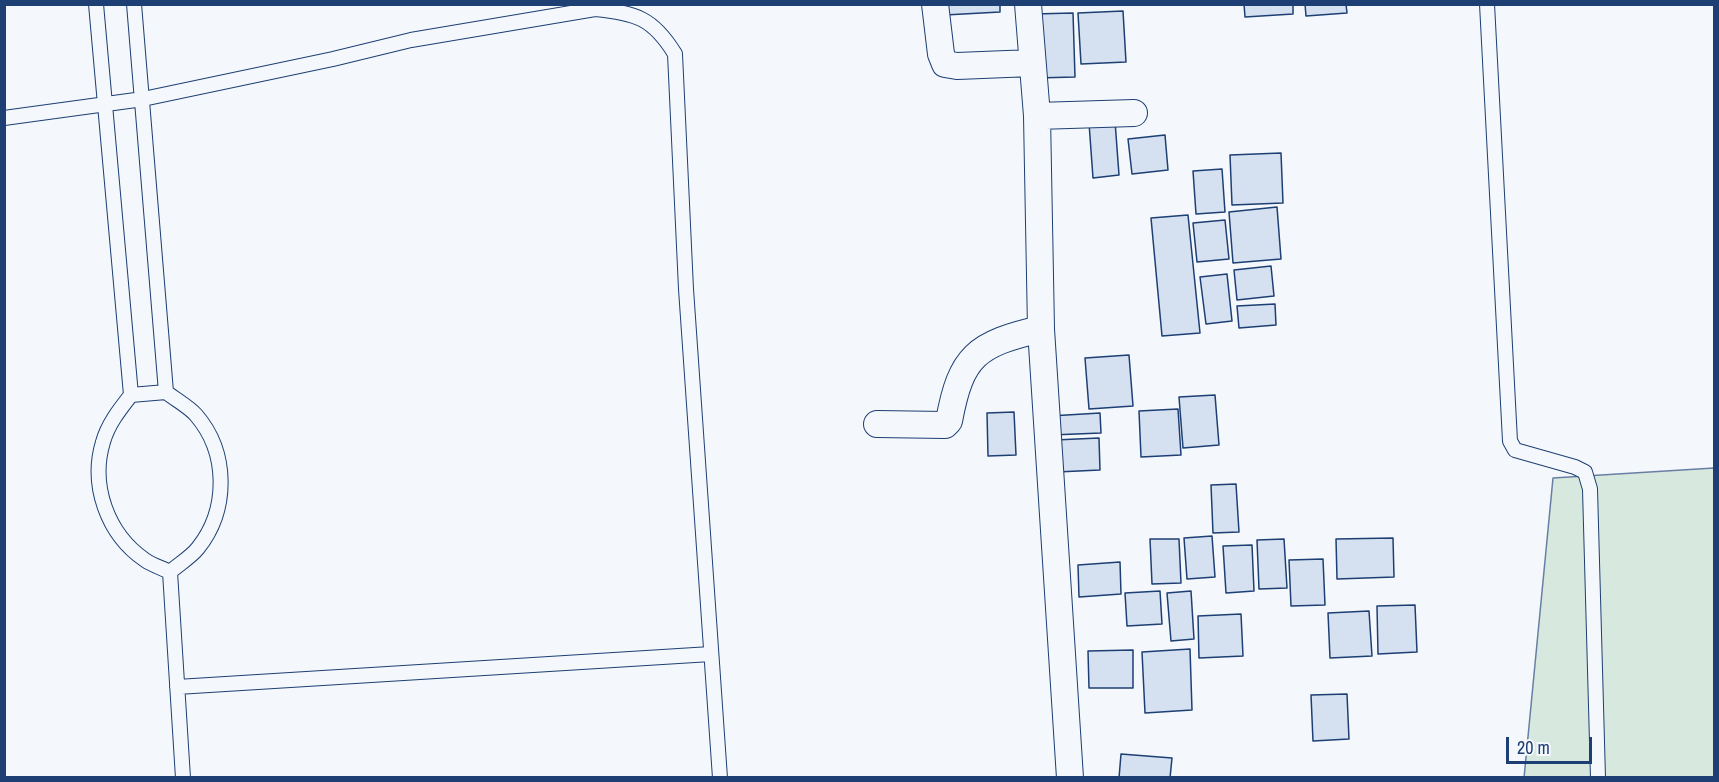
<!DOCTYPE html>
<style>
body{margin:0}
#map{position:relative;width:1719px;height:782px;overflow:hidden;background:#f4f7fb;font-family:"Archivo Narrow",sans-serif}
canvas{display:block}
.frame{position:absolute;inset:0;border:6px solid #1d3f73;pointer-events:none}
.scale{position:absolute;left:1506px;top:737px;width:86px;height:27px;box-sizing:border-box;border:3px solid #1d3f73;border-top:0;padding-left:8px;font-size:18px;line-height:21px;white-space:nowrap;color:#1d3f73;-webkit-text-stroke:4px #f4f7fb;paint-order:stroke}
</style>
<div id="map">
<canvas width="1719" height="782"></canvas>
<div class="frame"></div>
<div class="scale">20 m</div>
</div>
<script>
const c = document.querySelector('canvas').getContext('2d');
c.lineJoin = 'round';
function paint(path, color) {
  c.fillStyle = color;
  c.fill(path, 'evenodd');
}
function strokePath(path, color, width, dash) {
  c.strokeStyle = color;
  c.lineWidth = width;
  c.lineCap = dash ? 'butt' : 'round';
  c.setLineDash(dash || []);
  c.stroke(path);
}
const green = new Path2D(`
 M1714,468V777L1524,778L1553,478Z`);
paint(green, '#d7e8df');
strokePath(green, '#687fa3', 1.5);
const building = new Path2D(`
 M945,4H1000V12L945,15Z
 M1244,4H1293V14L1245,17Z
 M1305,4H1346L1347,13L1306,16Z
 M1123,11L1126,62L1081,64L1078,13Z
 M1073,13L1075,77L1036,78L1034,14Z
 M1115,121L1119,175L1093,178L1089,123Z
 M1165,135L1168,170L1132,174L1128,139Z
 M1281,153L1283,203L1232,205L1230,155Z
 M1222,169L1225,212L1196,214L1193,171Z
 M1277,207L1281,259L1233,263L1229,212Z
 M1188,215L1200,333L1162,336L1151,218Z
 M1225,220L1229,259L1197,262L1193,223Z
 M1271,266L1274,296L1237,300L1234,270Z
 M1227,274L1232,321L1206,324L1200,277Z
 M1275,304L1276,325L1239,328L1237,306Z
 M1129,355L1133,406L1089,409L1085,358Z
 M1215,395L1219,445L1183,448L1179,397Z
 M1178,409L1181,455L1141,457L1139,411Z
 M1014,412L1016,455L988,456L987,413Z
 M1100,413L1101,433L1051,435L1050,416Z
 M1099,438L1100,470L1057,472L1055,440Z
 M1236,484L1239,532L1213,533L1211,485Z
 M1212,536L1215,577L1187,579L1184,538Z
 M1393,538L1394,577L1337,579L1336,539Z
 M1150,539H1179L1181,583L1152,584Z
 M1284,539L1287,588L1259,589L1257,540Z
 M1252,545L1254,591L1226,593L1223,546Z
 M1323,559L1325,605L1291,606L1289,560Z
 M1120,562L1121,594L1079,597L1078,565Z
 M1160,591L1162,624L1127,626L1125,593Z
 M1191,591L1194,639L1171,641L1167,593Z
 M1415,605L1417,652L1378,654L1377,606Z
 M1369,611L1372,656L1330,658L1328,613Z
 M1241,614L1243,656L1199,658L1198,616Z
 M1190,649L1192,710L1145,713L1142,652Z
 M1133,650V688H1089L1088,651Z
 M1347,694L1349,739L1313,741L1311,695Z
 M1121,754L1172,758L1170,778H1119Z`);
paint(building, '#d5e0f0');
strokePath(building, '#1d3f73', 1.5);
const service = new Path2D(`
 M96,4L131,395C120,409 108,424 103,442C90,485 107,534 145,560C152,565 162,568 170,572
 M134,4L166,392
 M1487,4L1510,441L1515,450L1575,467L1585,472L1590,489L1598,778
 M4,118L143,99L333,59L411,40L595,9C636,13 653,18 675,54L686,289L720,778
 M131,395L166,392C176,400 188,406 196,415C228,452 229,509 198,548C191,557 179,564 170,572
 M170,572L183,778
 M177,687L711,654`);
const minor = new Path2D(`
 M935,4L941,54L945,64L957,66L1032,63
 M1028,4L1037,116L1041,329L1070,778
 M1037,116L1134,113
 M877,424L945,425L949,421C961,356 976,344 1041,329`);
strokePath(service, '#1d3f73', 16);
strokePath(minor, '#1d3f73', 28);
strokePath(service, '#f4f7fb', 14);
strokePath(minor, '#f4f7fb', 26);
</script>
